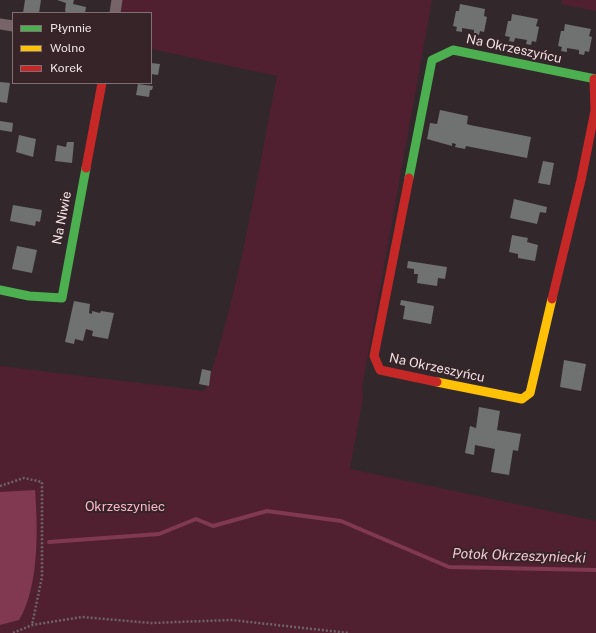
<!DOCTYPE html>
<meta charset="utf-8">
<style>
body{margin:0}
#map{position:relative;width:596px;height:633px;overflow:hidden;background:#32282b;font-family:"Public Sans",sans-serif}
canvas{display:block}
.legend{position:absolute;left:12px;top:12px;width:140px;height:72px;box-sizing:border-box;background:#362429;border:1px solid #807074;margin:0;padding:5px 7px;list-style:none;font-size:12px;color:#efe2e5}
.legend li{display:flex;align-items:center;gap:8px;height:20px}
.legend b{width:20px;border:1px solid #807074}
</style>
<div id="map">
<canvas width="596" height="633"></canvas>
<ul class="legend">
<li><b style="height:5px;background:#4caf50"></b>Płynnie</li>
<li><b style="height:5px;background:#ffc107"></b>Wolno</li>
<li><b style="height:5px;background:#c62828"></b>Korek</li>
</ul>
</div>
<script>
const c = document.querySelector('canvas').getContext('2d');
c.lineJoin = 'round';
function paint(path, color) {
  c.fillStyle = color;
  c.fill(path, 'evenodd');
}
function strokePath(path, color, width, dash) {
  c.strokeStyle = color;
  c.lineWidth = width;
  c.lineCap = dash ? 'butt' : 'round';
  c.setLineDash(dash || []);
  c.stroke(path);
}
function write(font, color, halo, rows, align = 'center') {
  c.font = font + ' "Public Sans",sans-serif';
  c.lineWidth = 4;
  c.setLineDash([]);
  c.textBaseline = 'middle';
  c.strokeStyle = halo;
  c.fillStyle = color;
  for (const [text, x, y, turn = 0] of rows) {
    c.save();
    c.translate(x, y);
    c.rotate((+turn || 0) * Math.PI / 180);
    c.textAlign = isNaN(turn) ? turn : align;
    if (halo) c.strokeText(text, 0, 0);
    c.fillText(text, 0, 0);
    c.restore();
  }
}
paint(new Path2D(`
 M122,0H432L362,388L363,397L350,469L596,521V633H0V366L205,391C240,290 256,182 277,76L151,49V13H119Z
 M562,0H596V11L561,4Z`), '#502030');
paint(new Path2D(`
 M35,490C38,528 39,587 19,620L0,625V492Z`), '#803951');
strokePath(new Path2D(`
 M49,542L159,534L196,519L213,526L267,511L341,521L449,567L596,570`), '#803951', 4);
paint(new Path2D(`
 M25,0H41L39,13H23Z
 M57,0H74L73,4L86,7L85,13H67L65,11L66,3Z
 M460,4L485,9L484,16L487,17L484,32L480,31L479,35L474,34V30L462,28V32L456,31L457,27L453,26L456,11H459Z
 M512,14L538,19L536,26L539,27L536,42L532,41L531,45L526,44L527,40L515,38L514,42L509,41L510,37L505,36L508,21H511Z
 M565,24L591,29L589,36L592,37L589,52L585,51L584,55L579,54V50L567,48V52L561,51L562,47L558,46L561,31H564Z
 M151,63L160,64L158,75L151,74Z
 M0,82L10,83L7,103L0,102Z
 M138,84L153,86L152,90H150L149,97L136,95Z
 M440,110L468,116L467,124L470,125L531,137L527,158L466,146L465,149L455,147L456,144L452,143V146L427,139L430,123L437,124Z
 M0,121L13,123L12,132L0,130Z
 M19,135L36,139L33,157L16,152Z
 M67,142H74L72,163L55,161L57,145L66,147Z
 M543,161L554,163L550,185L538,183Z
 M514,199L547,207L546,213L540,212L537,224L510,218Z
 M13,205L42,210L40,222L36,221L35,226L10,221Z
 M512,235L528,238L527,242L538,245L535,261L518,258V254L509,252Z
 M17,246L37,250L32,273L12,269Z
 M408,261L447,267L445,279L438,278L437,286L417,283L418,274H414V269L407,268Z
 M401,300L434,306L431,324L403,319L405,306L400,305Z
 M74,301L90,304L89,313L92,314V311L100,313L101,311L114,313L108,339L92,336L93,331L86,329L83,341L75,339L74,344L65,342Z
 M564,360L586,364L581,391L560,387Z
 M202,369L211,371L209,386L199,384Z
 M479,407L500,411L497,430L521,434L518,451L513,450L509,475L491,472L495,449L475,445L474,455L465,453L470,426L476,428Z`), '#707171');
strokePath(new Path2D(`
 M0,486L24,478L42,482V577L32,625
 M13,633L32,625L82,617L151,623L231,620L349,633`), '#6f6366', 2.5, [2, 2]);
strokePath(new Path2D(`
 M115,13L117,0
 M0,24L13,26`), '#766469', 11);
strokePath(new Path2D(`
 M409,178L432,60L453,50L596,79
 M0,290L29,296L62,298L86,168`), '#4caf50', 9);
strokePath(new Path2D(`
 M437,382L522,399L530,393L552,299`), '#ffc107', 9);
strokePath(new Path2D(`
 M86,168L102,83
 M409,178L374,356L380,370L437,382
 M552,299L581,180L595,111L594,79`), '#c62828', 9);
write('13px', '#efe2e5', '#362429', [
 ["Na Okrzeszyńcu",514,49,12],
 ["Na Niwie",62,218,-79],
 ["Na Okrzeszyńcu",437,368,12]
]);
write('13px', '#fcb7ca', '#362429', [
 ["Okrzeszyniec",125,507]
]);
write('italic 14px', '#f5c6d2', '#362429', [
 ["Potok Okrzeszyniecki",519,556,2]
]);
</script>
